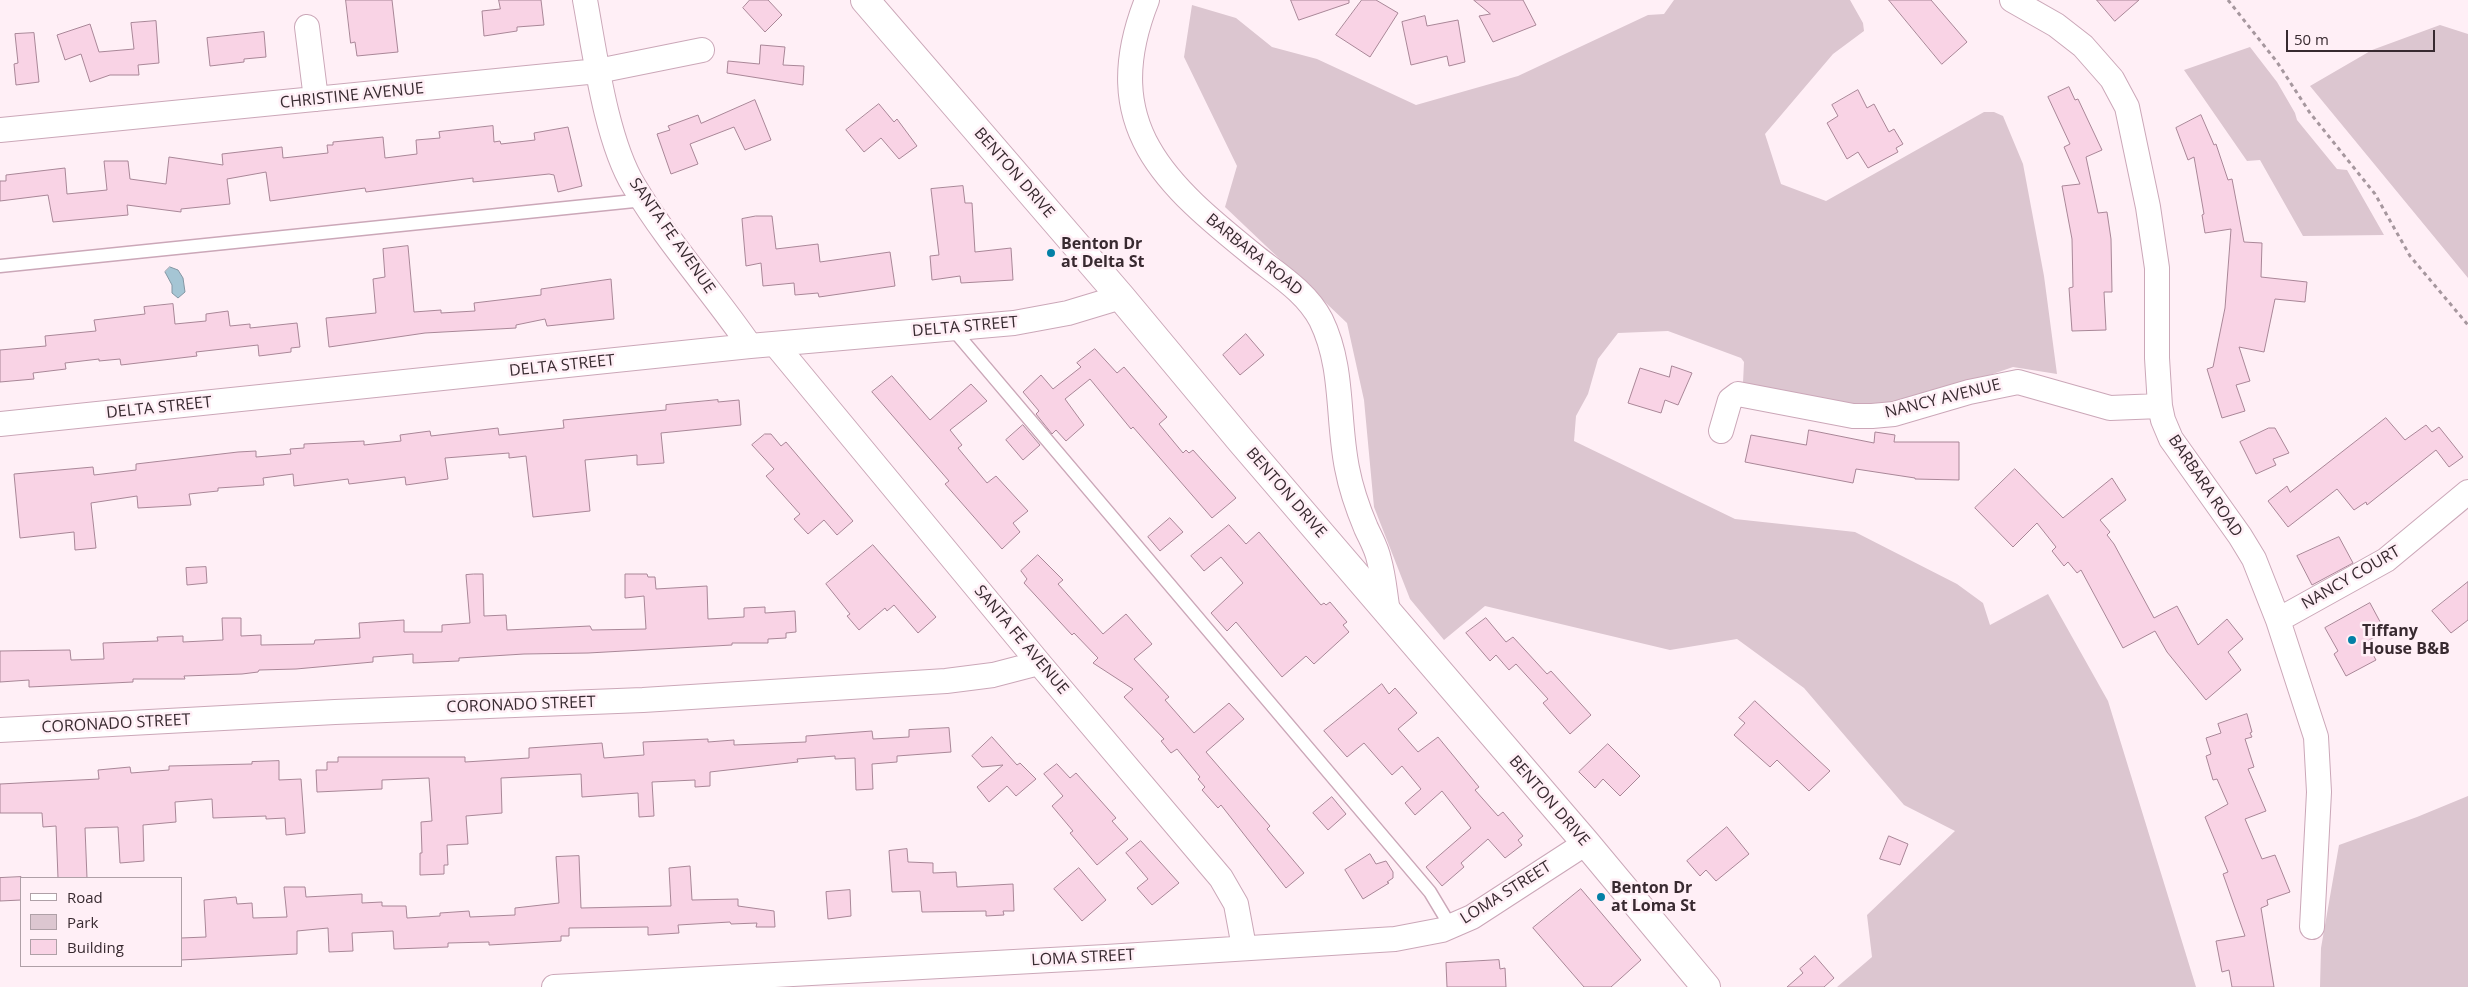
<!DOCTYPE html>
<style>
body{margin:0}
#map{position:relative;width:2468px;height:987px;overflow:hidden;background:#ffeff6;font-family:"Open Sans",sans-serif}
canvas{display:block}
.legend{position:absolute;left:20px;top:877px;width:162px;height:90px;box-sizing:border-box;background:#ffeff6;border:1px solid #afa0a7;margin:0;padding:6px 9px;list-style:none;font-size:15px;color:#382a30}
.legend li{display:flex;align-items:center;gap:10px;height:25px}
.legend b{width:25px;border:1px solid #afa0a7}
.scale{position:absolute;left:2286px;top:30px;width:149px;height:22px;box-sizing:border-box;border:2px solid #382a30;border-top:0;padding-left:6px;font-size:15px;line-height:18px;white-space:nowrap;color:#382a30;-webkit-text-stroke:4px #ffeff6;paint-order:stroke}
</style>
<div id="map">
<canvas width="2468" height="987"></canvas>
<ul class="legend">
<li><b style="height:6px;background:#fff"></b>Road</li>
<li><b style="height:14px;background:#dcc6d0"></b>Park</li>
<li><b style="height:14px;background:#f9d3e5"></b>Building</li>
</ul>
<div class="scale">50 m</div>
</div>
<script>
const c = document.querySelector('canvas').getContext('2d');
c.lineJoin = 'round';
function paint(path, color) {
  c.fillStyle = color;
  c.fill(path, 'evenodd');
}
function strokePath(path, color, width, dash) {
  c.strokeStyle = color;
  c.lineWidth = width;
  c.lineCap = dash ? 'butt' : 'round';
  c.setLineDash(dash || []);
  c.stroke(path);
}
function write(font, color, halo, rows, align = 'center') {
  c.font = font + ' "Open Sans",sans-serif';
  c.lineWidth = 5;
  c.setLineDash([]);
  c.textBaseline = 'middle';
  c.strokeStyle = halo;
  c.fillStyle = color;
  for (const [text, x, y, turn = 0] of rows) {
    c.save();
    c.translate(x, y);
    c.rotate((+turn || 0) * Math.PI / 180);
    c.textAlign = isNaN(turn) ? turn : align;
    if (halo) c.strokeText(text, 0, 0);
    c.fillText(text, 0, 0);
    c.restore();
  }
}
paint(new Path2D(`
 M1674,0H1850L1863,23L1864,31L1833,54L1765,134L1781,184L1826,201L1984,112H1994L2003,116L2023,164L2044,276L2057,374L2013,367L1935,394L1891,405H1854L1743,383L1744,362L1741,358L1668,331L1618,333L1598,359L1588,394L1576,416L1574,441L1735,519L1855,532L1957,584L1983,603L1990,625L2048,594L2108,701L2196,987H1837L1872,957L1867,915L1955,831L1904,805L1804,688L1737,639L1670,650L1485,606L1444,640L1410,599L1374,507L1364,400L1347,323L1225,207L1237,166L1184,57L1192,5L1236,18L1272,47L1317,59L1416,105L1518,76L1648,15L1664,14Z
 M2440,25L2468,34V278L2310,86L2372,50Z
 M2250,47L2277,82L2295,113L2297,120L2337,169L2347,170L2384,235L2303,236L2260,160L2247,161L2184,70Z
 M2468,796V987H2320L2321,948L2339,845L2417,817Z`), '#dcc6d0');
const water = new Path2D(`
 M170,267L178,270L183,278L185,292L178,298L172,293V285L165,272Z`);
paint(water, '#a5c5d4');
strokePath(water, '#8496a3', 1);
const building = new Path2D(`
 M346,0H392L398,52L357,56L355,42L351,43Z
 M499,0H541L544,25L517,27V31L484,36L482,11L500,9Z
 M750,0H768L782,15L765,32L743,8Z
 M1291,0H1349V3L1299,20Z
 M1362,0H1376L1398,13L1370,57L1336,35Z
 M1474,0H1523L1536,25L1493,42L1479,16L1490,14Z
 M1889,0H1931L1967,42L1942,64Z
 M2097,0H2139L2115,21Z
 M1425,16L1427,26L1458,20L1465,62L1449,66L1447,56L1411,65L1402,22Z
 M156,21L159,63L138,65L139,75H110L90,82L81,54L65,60L57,35L90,24L99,52L134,49L131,23Z
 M264,32L266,57L244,59V62L210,66L207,38Z
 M34,33L39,82L16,85L14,64L18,63L15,34Z
 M761,45L785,47L783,65L804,66L803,85L727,73L728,61L759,64Z
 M2069,87L2075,100L2078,99L2102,150L2086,157L2098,213L2107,212L2111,239L2112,292H2104L2106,330L2072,331L2069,288L2073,287L2072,239L2062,186L2080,184L2064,147L2070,144L2048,97Z
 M1858,90L1867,108L1874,104L1889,132L1894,129L1903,144L1896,148L1898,152L1868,168L1858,152L1847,159L1827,123L1838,116L1832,105Z
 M755,100L771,140L745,150L734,127L690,144L698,164L671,174L657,134L670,130L668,126L698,115L701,123Z
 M879,104L894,122L897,119L917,146L899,159L881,138L864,152L846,130Z
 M2201,115L2214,145L2216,144L2228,180L2232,179L2244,242L2262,243L2261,277L2307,282L2305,302L2275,299L2264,352L2239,347L2250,381L2236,385L2245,411L2222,418L2207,369L2213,367L2225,308L2231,229L2205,233L2202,215L2204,214L2194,157L2188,160L2176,128Z
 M493,126L494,142L500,141L501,144L535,140L534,133L568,127L582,186L558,192L554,175L549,174L473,182V178L366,192L365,188L270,201L266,172L227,179L230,204L181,209V212L127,205L128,215L53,222L48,195L0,201V181H6V175L65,168L67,194L107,190L104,161H128L130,179L166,184L169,157L223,165L222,154L282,147L283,158L328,153L327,145H333V142L383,137L385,158L417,154L416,140L440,138L439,132Z
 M963,186L965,203H972L975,252L1011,248L1013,280L961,283L960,276L932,280L930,256L939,255L931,189Z
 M756,216H772L776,249L818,244L820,262L890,252L895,286L819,297L818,293L795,295L794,283L763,286L761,263L746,266L742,219Z
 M408,246L414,312L441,310V313L475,311L474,303L541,295V289L611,279L614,319L547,326L545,319L516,325V328L425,333L329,347L326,318L376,313L373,279L385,277L383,249Z
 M173,304L175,324L206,321V314L228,311L230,326L250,324V328L297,323L300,347L291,348V352L259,356L258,345L196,352L197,356L121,365L120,359L99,361V359L65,363L66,369L33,373L34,379L0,382V350L46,346L45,336L96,331L94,320L145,314L144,307Z
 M1246,334L1264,355L1240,375L1223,355Z
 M1095,349L1117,373L1124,367L1167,417L1159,424L1183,453L1186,450L1189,453L1193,450L1236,498L1212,518L1133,427L1131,429L1090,379L1065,399L1084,425L1066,441L1056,430L1052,434L1036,414L1039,411L1023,392L1041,375L1053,389L1081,367L1077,363Z
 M1672,366L1692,373L1678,405L1665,400L1661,413L1628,403L1640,368L1669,377Z
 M892,376L930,420L971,384L987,401L950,430L962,445L958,448L987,483L996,476L1028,511L1013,523L1020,532L1002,549L945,484L949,481L872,392Z
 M718,400V402L739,400L741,425L661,433L664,463L637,465V455L585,460L590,511L533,517L526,456L509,458V453L445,458L448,479L406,485L405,477L349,484L348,479L294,486L293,474L263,478L264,485L218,488V491L189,494L191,505L138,508L137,496L91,503L96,548L75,550L74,532L20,538L14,474L93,467L94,475L136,470V464L238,452L256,451V457L291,454L290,449L304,448V444L364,441V445L401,441L400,435L430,431L431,436L498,428L499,435L564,428L563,420L666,410V405Z
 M2386,418L2405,440L2426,425L2432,432L2439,427L2463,457L2449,467L2436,450L2367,505L2366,502L2354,510L2337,489L2288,527L2268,501L2287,486L2290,492Z
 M1023,425L1040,445L1023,460L1006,440Z
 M2269,428H2275L2289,453L2273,459L2276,465L2256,474L2240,442Z
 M1809,430L1874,443L1875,432L1895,435L1894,442H1959V480L1915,479V478L1856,469L1853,483L1745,462L1751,435L1806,445Z
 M765,434H771L781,446L786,442L853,521L837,535L824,520L808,534L794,519L800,514L766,476L774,469L752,445Z
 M2015,469L2063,518L2112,478L2126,500L2100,520L2110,532L2107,535L2114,544L2154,618L2177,606L2198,645L2227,619L2243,639L2228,652L2241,670L2206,700L2167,652L2155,631L2123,648L2081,570L2077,573L2068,562L2064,566L2052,551L2056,547L2037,523L2013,547L1975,508Z
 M1170,518L1183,532L1160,551L1148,537Z
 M1229,525L1246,544L1259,532L1321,605L1324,603L1326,605L1330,602L1347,622L1343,625L1349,632L1314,664L1306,656L1282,677L1236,622L1227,631L1211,613L1243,583L1221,557L1204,571L1191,556Z
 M2339,537L2353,563L2312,585L2297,556Z
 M873,545L936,617L918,633L894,605L887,611L885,608L859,630L847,616L850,614L826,584Z
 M1038,555L1063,580L1058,584L1103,634L1126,614L1152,644L1134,659L1169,697L1165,700L1194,733L1229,703L1244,719L1206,752L1270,826L1267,829L1304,873L1286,888L1221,805L1218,808L1202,790L1205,787L1198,779L1200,777L1177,749L1171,753L1161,741L1164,739L1124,697L1133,689L1093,663L1098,658L1074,633L1072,635L1024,583L1027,579L1021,571Z
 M206,567L207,583L187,585L186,568Z
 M474,574H483L484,616L506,615L507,630L590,626L592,630L646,629L644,596L625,598V574H647L648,577H655L656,589L707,586L708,619L744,617V608L765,607V613L795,611L796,632L786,633V638L768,639V643H732V645L588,653L524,654L459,658V661L413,663V654L373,657V662L296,669L259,670L258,672L242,674L184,676L185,679H133V682L29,687V680L0,682V651L70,650L71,660L104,659L103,643L158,641L157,637L183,636V642L223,640L222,618H241V636L261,635V645L314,644L315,640L360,638L359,623L404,620V632H442V625L470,623L466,575Z
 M2468,582V620L2451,633L2432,611Z
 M2370,603L2385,631L2366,642L2376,660L2346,676L2334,654L2338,651L2325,628Z
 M1486,618L1506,642L1513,637L1547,674L1551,671L1591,715L1570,734L1543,703L1548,699L1516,664L1509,670L1496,655L1490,661L1466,633Z
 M1382,684L1389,694L1395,688L1417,713L1398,729L1418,752L1438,737L1479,787L1475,790L1498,816L1503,812L1523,836L1518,840L1522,845L1505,858L1488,839L1461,863L1464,867L1442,886L1426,867L1471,828L1442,791L1415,815L1405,803L1421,789L1402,766L1392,775L1364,743L1347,757L1324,731Z
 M1755,701L1830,771L1809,791L1777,760L1770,767L1734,735L1745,723L1739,718Z
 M2247,714L2252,732L2250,733L2252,737L2245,739L2254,767L2248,769L2266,811L2245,819L2262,859L2275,855L2290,892L2267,900L2268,905L2261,908L2274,987H2232L2229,970L2222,972L2216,941L2245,936L2223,874L2228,872L2205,817L2228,804L2217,779L2213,780L2206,756L2211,754L2206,738L2221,733L2218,724Z
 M949,728L951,752L897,756V762L872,764L873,789L856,790L855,758L835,759V756L797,759L798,762L710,772V786L695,787V780L652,782L654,816L639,817L638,793L582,797L581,774L501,778L502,813L466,816L468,844L447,845L448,865H444V874L420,875V853H422L421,822L432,821L429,778L382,780V789L317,792L316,770H327V762H338V757H465V762L529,758V748L602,743L604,758L644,755L643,742L708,739V742L734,740V745L806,742V736L872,731L873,739L909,737V730Z
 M992,737L1017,765L1020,763L1036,779L1016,796L1007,786L989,802L977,787L1003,765L982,767L972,756Z
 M1608,744L1640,776L1620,796L1603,779L1595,788L1579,772Z
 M279,761V780L301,779L305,833L286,835L285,818L266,819V816L213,818L212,799L175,802L176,822L143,825L144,861L120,863L118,827L85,828L87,878H58L56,826L43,827L42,813H0V784L99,779L98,770L130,767L131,773L169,770V766L252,764V762Z
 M1057,764L1070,778L1076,773L1116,818L1112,821L1128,839L1097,865L1070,833L1073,831L1052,806L1063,796L1044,774Z
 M1332,797L1346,814L1328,830L1313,813Z
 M1727,827L1749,854L1716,881L1706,870L1700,876L1687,861Z
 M1889,836L1908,844L1900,865L1880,859Z
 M1141,841L1179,883L1152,905L1137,888L1148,879L1126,853Z
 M907,849L908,862L933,863V873L956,872L957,887L1013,884L1014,911H1003L1004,915L986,916V911L922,912L920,891L892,892L889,851Z
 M1370,854L1376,864L1386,861L1393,872V878L1387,882L1389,883L1363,899L1345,870Z
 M579,856L581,908L671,906L669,868L690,866L692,900L738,899V906L774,911L775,927H756L757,923L731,924L730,922L678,925L679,933L648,935V927L569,928V936H561V941L489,945V942L448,943V947L394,949L393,931L352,933L353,951L329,952L328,928L297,931V954L181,960V938L206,937L204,900L236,897L237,904L252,903L253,918L287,917L284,887H305L306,897L362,894V903L382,902V906H406L407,918L440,916V913L469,911L470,917L515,915V908L559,903L556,857Z
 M1079,868L1106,900L1082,921L1054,889Z
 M21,877V900L0,901V878Z
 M1581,889L1641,960L1611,987H1584L1533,928Z
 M850,890L851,916L828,919L826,892Z
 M1815,956L1834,978L1824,987H1787L1803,973L1800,969Z
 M1499,960L1500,969L1505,968L1506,987H1447L1446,963Z`);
paint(building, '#f9d3e5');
strokePath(building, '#a98697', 1);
const lane = new Path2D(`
 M0,266L644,200
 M952,328L1430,892L1451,927`);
const street = new Path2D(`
 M585,0C595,54 606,140 634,186C668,243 713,292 750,346
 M1147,0C1097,126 1165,184 1257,258C1280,276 1307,293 1321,320C1344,367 1337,418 1347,468C1351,489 1358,509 1366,528C1371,539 1377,549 1379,560C1384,577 1385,595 1388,612
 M2012,0L2056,25L2083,46L2112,79L2127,107L2148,207L2157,268V358L2160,406L2163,420L2171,439L2240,536L2254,559L2278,620L2316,737L2319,792L2312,927
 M307,27L316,99
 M0,130L598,71L702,50
 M775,344L1039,663L1221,878L1236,904L1244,947
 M0,424L750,346L1014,323L1068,313L1121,297
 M1721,431L1730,400L1738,394L1853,416H1872L1894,414L1969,392L2018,382L2110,408L2160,406
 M2278,620L2386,560L2468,492
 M0,730L335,712L643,700L946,681L993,675L1039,663
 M554,987L1106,957L1395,939L1442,930L1472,917L1586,843`);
const secondary = new Path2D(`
 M865,0L1121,297L1241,441L1586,843L1706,987`);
strokePath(lane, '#cba7b8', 15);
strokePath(street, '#cba7b8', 26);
strokePath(secondary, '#cba7b8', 30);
strokePath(new Path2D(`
 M2228,0L2277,62L2310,113L2375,194L2410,256L2468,325`), '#a6979e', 3, [4, 4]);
strokePath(lane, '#fff', 12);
strokePath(street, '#fff', 24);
strokePath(secondary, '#fff', 28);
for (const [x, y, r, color] of [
 [1051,253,5,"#0380a6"],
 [2352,640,5,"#0380a6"],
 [1601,897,5,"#0380a6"]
]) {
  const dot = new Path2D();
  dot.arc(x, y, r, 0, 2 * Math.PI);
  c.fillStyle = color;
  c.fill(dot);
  strokePath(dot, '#ffeff6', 2);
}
write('16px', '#382a30', '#ffeff6', [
 ["CHRISTINE AVENUE",352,96,-6],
 ["BENTON DRIVE",1014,173,49],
 ["SANTA FE AVENUE",672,236,55],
 ["BARBARA ROAD",1254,255,39],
 ["DELTA STREET",965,327,-5],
 ["DELTA STREET",562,366,-6],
 ["NANCY AVENUE",1943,399,-14],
 ["DELTA STREET",159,408,-6],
 ["BARBARA ROAD",2205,486,56],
 ["BENTON DRIVE",1286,493,49],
 ["NANCY COURT",2351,578,-30],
 ["SANTA FE AVENUE",1021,640,50],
 ["CORONADO STREET",521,705,-2],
 ["CORONADO STREET",116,724,-3],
 ["BENTON DRIVE",1549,801,49],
 ["LOMA STREET",1506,893,-32],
 ["LOMA STREET",1083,958,-3]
]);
write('bold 16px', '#382a30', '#ffeff6', [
 ["Benton Dr",1061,244],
 ["at Delta St",1061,262],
 ["Tiffany",2362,631],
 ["House B&B",2362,649],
 ["Benton Dr",1611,888],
 ["at Loma St",1611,906]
], 'left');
</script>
